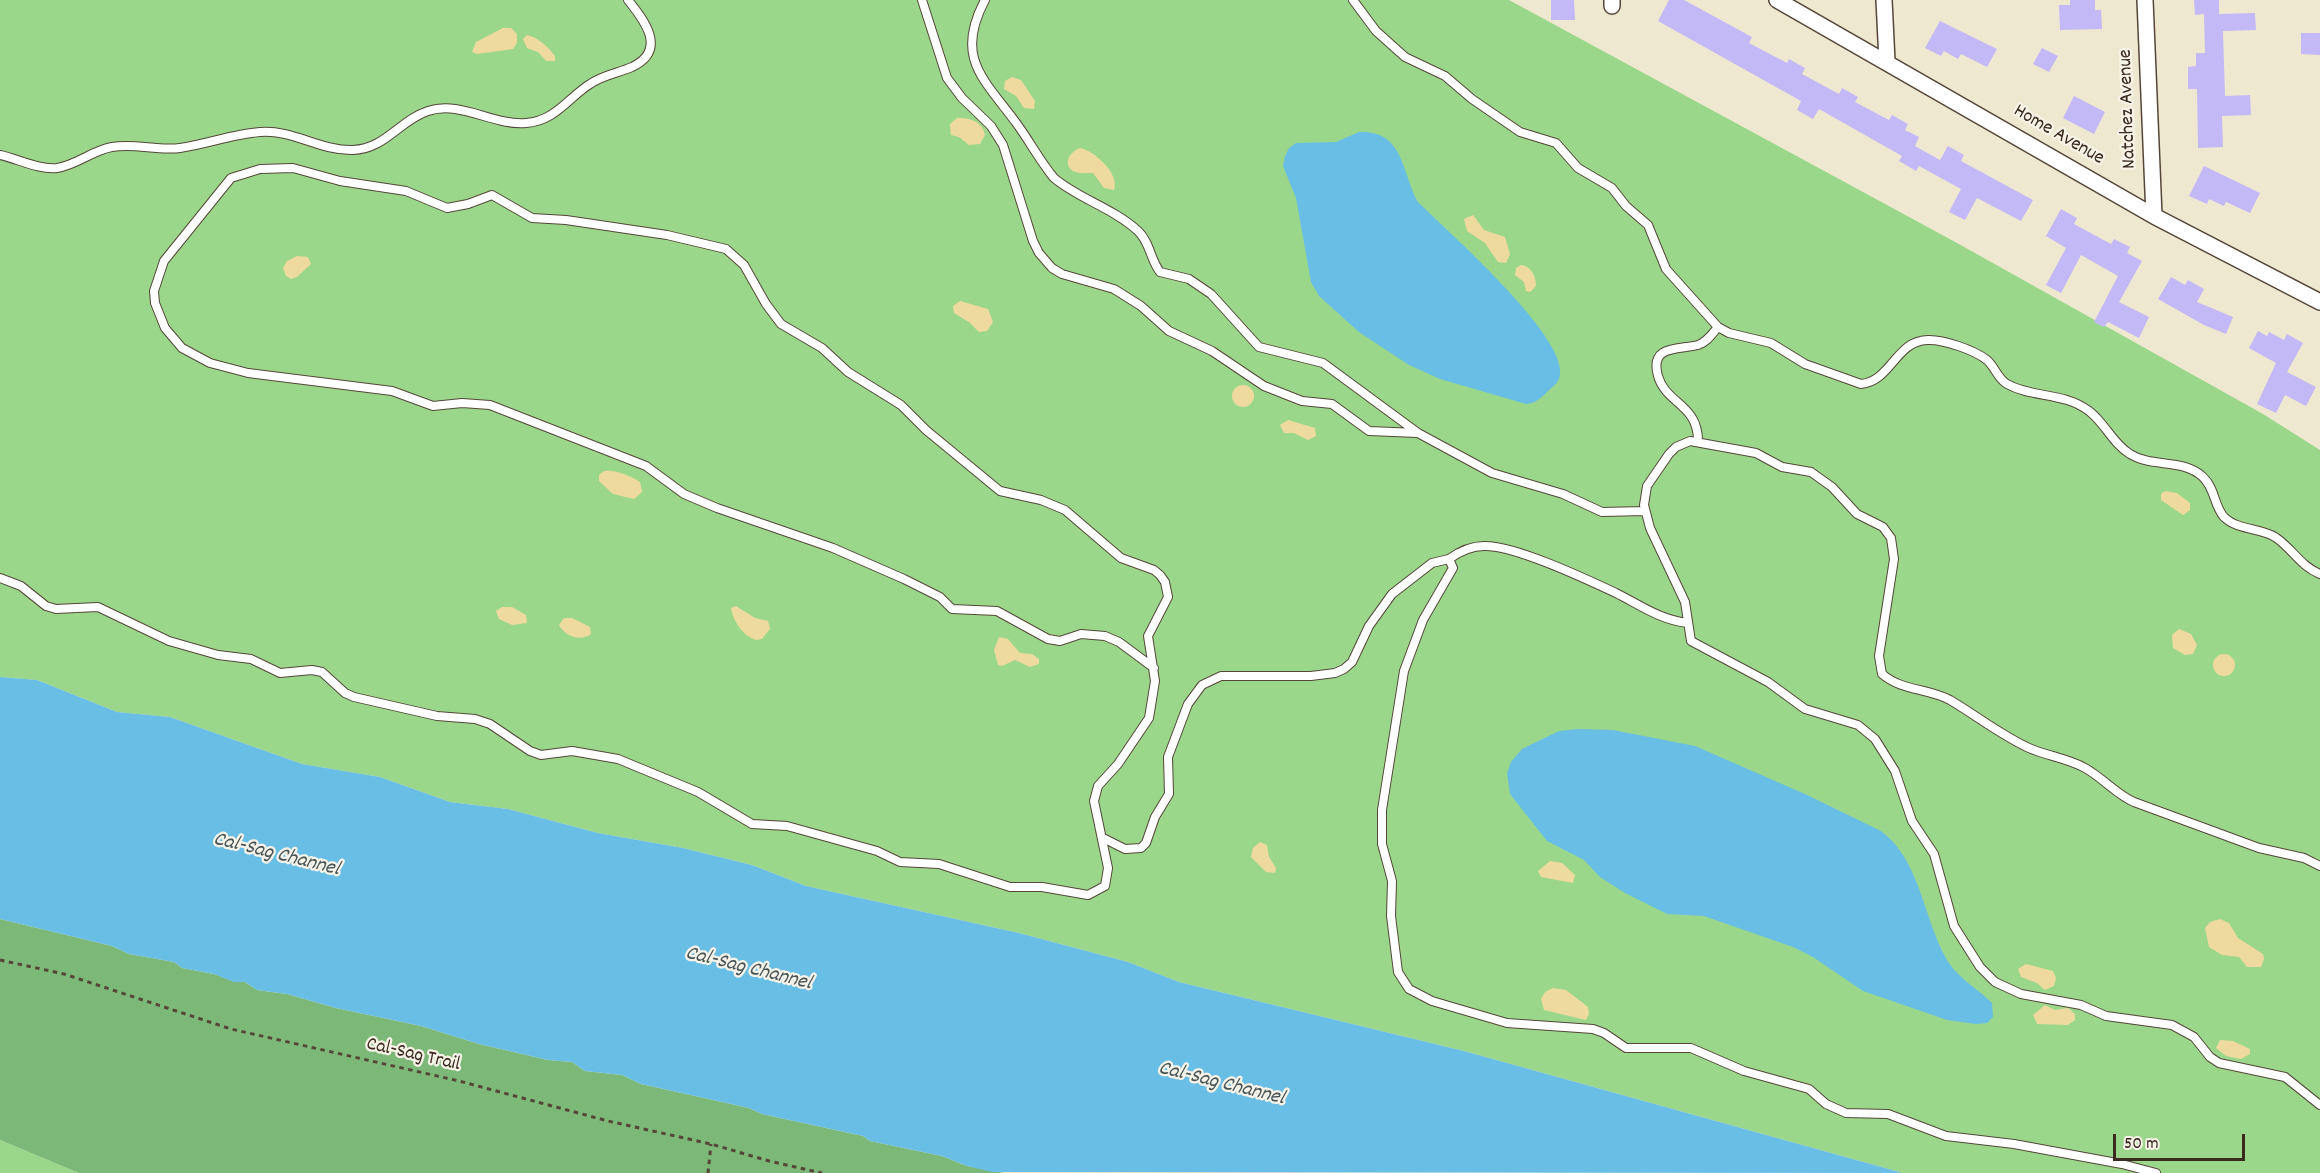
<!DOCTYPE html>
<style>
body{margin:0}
#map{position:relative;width:2320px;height:1173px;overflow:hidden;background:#efe8d0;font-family:Dekko,sans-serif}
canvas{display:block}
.scale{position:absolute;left:2113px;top:1134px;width:132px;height:27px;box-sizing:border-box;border:3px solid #3b2a1e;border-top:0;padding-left:8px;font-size:18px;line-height:21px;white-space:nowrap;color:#3b2a1e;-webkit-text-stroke:4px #f7f3e8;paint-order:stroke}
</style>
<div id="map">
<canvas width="2320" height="1173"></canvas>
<div class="scale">50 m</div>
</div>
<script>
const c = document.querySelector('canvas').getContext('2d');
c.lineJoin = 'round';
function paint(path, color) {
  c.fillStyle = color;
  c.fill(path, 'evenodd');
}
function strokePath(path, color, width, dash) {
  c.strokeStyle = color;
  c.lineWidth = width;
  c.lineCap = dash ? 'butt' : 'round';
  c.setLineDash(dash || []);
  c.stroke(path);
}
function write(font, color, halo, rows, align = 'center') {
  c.font = font + ' Dekko,sans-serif';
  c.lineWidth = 4.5;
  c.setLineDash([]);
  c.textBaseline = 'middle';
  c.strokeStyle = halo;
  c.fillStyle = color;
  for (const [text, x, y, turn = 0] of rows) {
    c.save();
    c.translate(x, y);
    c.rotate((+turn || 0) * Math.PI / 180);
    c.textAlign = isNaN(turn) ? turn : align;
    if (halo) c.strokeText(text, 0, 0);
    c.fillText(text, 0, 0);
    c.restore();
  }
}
paint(new Path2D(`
 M0,0H1509L1957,243L2263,414L2320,450V1173H1903L1464,1051L1179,982L1128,962L1019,933L806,886L752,865L683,848L598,833L508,809L450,802L380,777L302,764L170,717L117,712L37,680L0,677Z
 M0,1140L79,1173H0Z`), '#9bd78b');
paint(new Path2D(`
 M0,919L112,946L129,954L174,962L182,968L214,974L235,982H245L257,990L287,994L336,1008L421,1026L479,1044L548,1060L572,1062L585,1071L622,1075L641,1084L749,1108L762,1114L863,1136L870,1141L942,1156L967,1166L1004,1173H79L0,1140Z`), '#7cb877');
paint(new Path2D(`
 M503,28H511L517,34V43L513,49L477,54L472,52L476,42Z
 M527,35C538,37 549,48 555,56V61H546L538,52L527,48L523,39Z
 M1012,77L1021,80L1035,101L1034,109L1024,108L1016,96L1004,89L1005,81Z
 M957,118C970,117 983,122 985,135L980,144L969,145L959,137L951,135L950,124Z
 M1080,148C1095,151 1120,174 1114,190L1104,188L1093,173C1087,173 1078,174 1073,171C1062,163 1071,151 1080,148Z
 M1473,215L1484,230L1505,237L1510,254L1506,263L1498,262L1485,243L1467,231L1464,219Z
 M297,256L308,257L311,264L297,277L291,279L286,276L283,268L287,261Z
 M1521,265C1531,266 1536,276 1536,286L1530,292L1526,291L1524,282L1515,275L1516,268Z
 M960,301L988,309L993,322L987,331L979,332L969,322L954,313L953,306Z
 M1232 396a11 11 0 1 1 22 0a11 11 0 1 1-22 0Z
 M1288,420L1315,428L1316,436L1308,440L1294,433H1284L1280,425Z
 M604,471C615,469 631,476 640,482L642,492L634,499L613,494L599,481V475Z
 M2165,491L2177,493L2190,503V510L2183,515L2161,500V494Z
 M736,606L755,618L768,621L770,629L762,639L756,640C743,636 733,621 731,608Z
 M502,607H512L526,615L527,623L512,625L499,619L496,611Z
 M564,618H572L590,627L591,634C580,642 565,636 559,625Z
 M2179,629L2191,634L2197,645L2193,654L2185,655L2173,648L2172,635Z
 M999,637L1008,639L1020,653L1032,654L1039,659V664L1030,667L1015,660L1002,666L998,665L994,650Z
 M2213 665a11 11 0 1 1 22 0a11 11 0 1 1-22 0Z
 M1260,842L1267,845L1269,857L1276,868L1275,873L1266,872L1251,857L1253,848Z
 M1550,861L1562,863L1575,875L1573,883L1541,877L1538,871Z
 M2220,919L2229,923L2238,938L2263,954L2264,959L2261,967H2247L2239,957L2222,955L2209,947L2205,928L2210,922Z
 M2026,964L2053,971L2056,978L2054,986L2045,990L2037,983L2021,977L2018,969Z
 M1553,988L1566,990L1588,1007L1589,1014L1586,1020L1544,1010L1541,999L1545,992Z
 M2045,1005L2055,1010L2068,1008L2075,1014V1020L2068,1025L2037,1024L2033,1015Z
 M2220,1040L2233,1041L2250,1049V1054L2241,1059L2226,1056L2216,1048Z`), '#eeda9e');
paint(new Path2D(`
 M1359,132C1404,130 1401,171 1418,202C1447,231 1567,336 1560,375C1559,382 1554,386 1549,390C1542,397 1537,403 1526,404L1440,379L1409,365L1359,332L1319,296L1311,282L1296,198L1283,166L1285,156L1289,148L1296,143L1336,142Z
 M0,677L37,680L117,712L170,717L302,764L380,777L450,802L508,809L598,833L683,848L752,865L806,886L1019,933L1128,962L1179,982L1464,1051L1903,1173L992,1172L967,1166L942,1156L870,1141L863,1136L762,1114L749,1108L641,1084L622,1075L585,1071L572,1062L548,1060L479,1044L421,1026L336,1008L287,994L257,990L245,982H234L214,974L182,968L174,962L129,954L112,946L0,919Z
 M1579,729L1613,730L1695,746L1805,794L1881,831C1920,860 1923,917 1946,958C1957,978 1976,987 1992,1003L1993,1017L1987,1023L1976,1024L1947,1020L1863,991L1813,957L1793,947L1704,916L1667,914L1625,893L1600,877L1584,860L1547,841L1510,794L1507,773L1511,762L1522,749L1559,731Z`), '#68bee5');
paint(new Path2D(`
 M1551,0H1574L1575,20H1551Z
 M1669,0H1684L1752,37L1749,43L1787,63L1789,59L1805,68L1802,74L1839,94L1842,88L1858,97L1855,102L1889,120L1892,115L1908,124L1905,130L1919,137L1915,146L1940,160L1948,146L1964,155L1961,161L2033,200L2021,221L1977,198L1965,220L1949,212L1961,189L1919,166L1916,171L1899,161L1902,156L1819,109L1813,119L1797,110L1801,101L1658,21Z
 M2070,0H2095V10H2101L2102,29L2060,30L2059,5H2070Z
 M2194,0H2219V14L2255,13L2256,30L2223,31L2225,96L2250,95L2251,115L2222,116L2223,147L2198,148L2197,89H2188V67L2196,66V53H2205L2204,14L2195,15Z
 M1940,21L1997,49L1987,67L1961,54L1958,59L1944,51L1941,56L1925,48Z
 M2301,33H2320V55L2301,54Z
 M2042,48L2058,56L2049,72L2033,64Z
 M2074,96L2105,112L2094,134L2063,118Z
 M2204,166L2260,193L2250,213L2226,202L2224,206L2209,199L2207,204L2189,196Z
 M2061,209L2077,218L2074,224L2111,244L2114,239L2130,247L2127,253L2142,261L2119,302L2149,317L2139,338L2108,322L2104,327L2094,322L2118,276L2081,255L2061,293L2046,285L2066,248L2046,236Z
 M2171,277L2185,285L2188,280L2204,289L2197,302L2233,317L2226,334L2204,325L2158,299Z
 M2258,331L2267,336L2269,332L2284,340L2287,334L2303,343L2287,372L2316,387L2306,406L2285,395L2276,413L2257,404L2276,363L2249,348Z`), '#c2b9f6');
const lane = new Path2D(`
 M922,0L947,78L962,98L991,126L1003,145L1033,241L1039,253L1052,268L1062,274L1114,289L1141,306L1169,331L1212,351L1264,386L1302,401L1332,404L1369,431L1418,433
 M985,0C954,58 984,79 1017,124C1030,142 1040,161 1054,178C1079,199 1113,208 1138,231C1150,242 1150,259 1160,272L1189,279L1211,294L1259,347L1323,363L1418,433L1492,473L1563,494L1602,512L1645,511
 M1353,0L1376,31L1405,57L1445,76L1472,99L1520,132L1556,143L1578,168L1612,188L1626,206L1648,225L1666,269L1718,327L1729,333L1771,343L1805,364L1861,384C1891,381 1896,341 1927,340C1943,339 1974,350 1987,360C1995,367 1998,379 2007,384C2032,398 2064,392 2089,411C2105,423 2113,444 2130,454C2152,468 2183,458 2203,477C2215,488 2214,506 2224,517C2237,530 2260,528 2275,537C2292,548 2300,566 2320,574
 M0,155C18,159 39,170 57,168C77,165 93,150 112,147C135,143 157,151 180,148C207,144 233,134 260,132C292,129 320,151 353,150C385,149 400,120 428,111C460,100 494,126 526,123C555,121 568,98 590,84C603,75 618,73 632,67C668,50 644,20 628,0
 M1698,441C1698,404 1666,404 1658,376C1649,344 1680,350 1698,345C1707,342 1712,334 1718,327
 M1449,559C1460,551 1472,545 1487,546C1518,547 1586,579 1616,593C1640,605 1660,620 1688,623
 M0,578L21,586L46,606L56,609L98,607L169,641L218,655L251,659L280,673L312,670L322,672L345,693L354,697L437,716L475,719L490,724L530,751L541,755L572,751L618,759L698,792L752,824L787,826L877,851L900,862L939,864L1010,887H1042L1088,895L1105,886L1108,868L1094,801L1098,786L1118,764L1149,718L1155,681L1148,636L1168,597L1165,582L1160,575L1154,570L1121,558L1065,510L1041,500L1000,491L926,430L901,405L848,372L822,348L781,324L766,304L744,265L726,249L667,235L566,220L532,218L492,195L468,204L447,208L406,191L340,181L293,168L260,169L231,178L164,261L154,291L155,303L165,328L182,348L210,363L248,373L392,391L433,406L462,403L490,405L646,466L684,494L717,508L833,548L904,579L940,597L952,609L997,611L1048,639L1060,641L1081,634L1105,636L1119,642L1154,668
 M1103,838L1125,849L1141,848L1146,843L1155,817L1169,794L1168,757L1188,704L1202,685L1221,676H1311L1335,673L1344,669L1352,662L1369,626L1392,594L1432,563L1449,559L1453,568L1423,620L1404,671L1382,810V844L1392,881L1391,916L1398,972L1409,989L1432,1001L1507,1023L1593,1029L1604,1033L1626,1048H1691L1744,1071L1809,1089L1826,1104L1846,1113L1888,1114L1946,1136L2014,1144L2122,1164L2156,1173
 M2320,866L2304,858L2259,848L2134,802C2116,794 2103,778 2085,768C2067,758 2047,756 2029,748C2001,735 1977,716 1950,700C1927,688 1902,691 1882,674L1879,656L1894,559L1891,538L1883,527L1857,514L1832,487L1811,472L1782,467L1756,453L1690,441L1676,447L1669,454L1647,486L1644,505L1650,528L1685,602L1691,641L1768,682L1805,709L1858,725L1875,739L1895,771L1912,821L1934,854L1954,926L1980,967L1995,982L2021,994L2081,1005L2106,1016L2172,1025L2194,1037L2210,1057L2219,1063L2285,1077L2320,1105`);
const street = new Path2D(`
 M1777,0L2154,216L2320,302
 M1884,0L1887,61
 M2145,0L2154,216
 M1612,6V0`);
strokePath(lane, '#564639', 10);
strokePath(street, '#564639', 18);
strokePath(new Path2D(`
 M0,960L64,974L231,1029L459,1081L608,1121L711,1144L769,1161L822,1173
 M708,1173L711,1144`), '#564639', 3, [4.5, 4.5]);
strokePath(lane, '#fff', 8);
strokePath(street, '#fff', 15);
write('20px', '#3b2a1e', '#f7f3e8', [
 ["Natchez Avenue",2129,109,-92],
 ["Home Avenue",2058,136,30],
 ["Cal-Sag Trail",413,1056,13]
]);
write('italic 21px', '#48565a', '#f7f3e8', [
 ["Cal-Sag Channel",276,856,14],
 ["Cal-Sag Channel",748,970,14],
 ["Cal-Sag Channel",1221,1085,14]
]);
</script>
